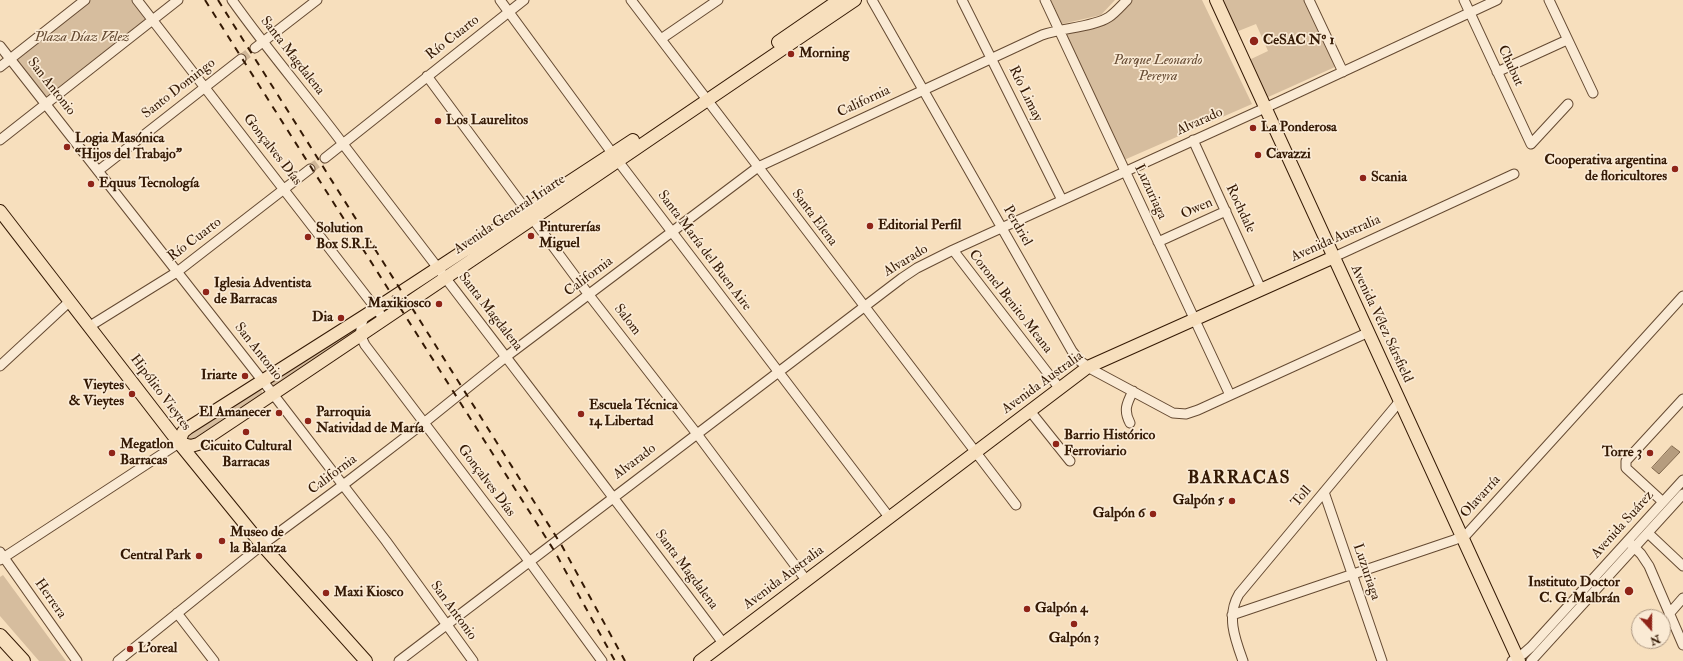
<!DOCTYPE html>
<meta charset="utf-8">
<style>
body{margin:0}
#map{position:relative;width:1683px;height:661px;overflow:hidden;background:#f7dfbd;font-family:"IM FELL Double Pica",serif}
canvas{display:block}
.north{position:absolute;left:1631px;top:609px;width:40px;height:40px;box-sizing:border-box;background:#faead4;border:1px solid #ab9681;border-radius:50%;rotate:159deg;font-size:11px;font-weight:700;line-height:16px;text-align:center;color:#341904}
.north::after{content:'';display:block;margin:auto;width:14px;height:18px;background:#8f2418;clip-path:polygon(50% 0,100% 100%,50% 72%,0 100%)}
</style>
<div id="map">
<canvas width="1683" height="661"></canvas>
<div class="north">N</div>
</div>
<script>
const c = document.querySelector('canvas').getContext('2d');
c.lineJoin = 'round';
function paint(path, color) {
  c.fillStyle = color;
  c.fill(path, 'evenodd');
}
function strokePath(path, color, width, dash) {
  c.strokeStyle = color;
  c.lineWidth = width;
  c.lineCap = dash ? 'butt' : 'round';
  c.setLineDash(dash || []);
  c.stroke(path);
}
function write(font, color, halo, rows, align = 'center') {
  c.font = font + ' "IM FELL Double Pica",serif';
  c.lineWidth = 3.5;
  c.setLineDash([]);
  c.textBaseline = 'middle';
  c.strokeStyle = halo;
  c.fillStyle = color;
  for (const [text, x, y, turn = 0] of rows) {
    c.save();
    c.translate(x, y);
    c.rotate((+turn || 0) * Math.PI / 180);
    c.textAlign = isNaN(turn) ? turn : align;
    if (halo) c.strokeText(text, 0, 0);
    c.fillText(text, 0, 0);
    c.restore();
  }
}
paint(new Path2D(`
 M91,0H133L147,18L43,99L13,60Z
 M1051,0H1115L1101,15L1062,24Z
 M1128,0H1202L1252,104L1124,160L1064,33L1105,24Z
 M1222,0H1304L1335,67L1266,98L1249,60L1268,51L1256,24L1236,32Z
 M345,333L349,335L350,338L276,387L273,385L271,380Z
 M258,387L262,391V395L199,439L191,440L189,438L188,434Z
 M3,575L66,661H39L0,616V577Z`), '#d6bd9e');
const water = new Path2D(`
 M1672,446L1680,452L1659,474L1652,468Z`);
paint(water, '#b59c7e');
strokePath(water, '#81684d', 1);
strokePath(new Path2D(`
 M241,59L255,48
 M310,169L325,158`), '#d0b798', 9, [9, 4.5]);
const minor = new Path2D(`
 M137,0L384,319
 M232,0C268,51 309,98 346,148C472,313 599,477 723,643
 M500,0L618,161L889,517
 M631,0L1016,505
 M872,0L1072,351L1080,361L1091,369L1173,413L1186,414L1198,410L1369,332
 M962,0L1062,200
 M1045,0L1230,395
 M1309,0L1343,72
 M1464,0L1531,144L1568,104
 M1549,0L1593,93
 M661,39L718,0
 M0,46L273,394L386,541L473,661
 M255,48L317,0
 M0,67L85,0
 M1497,72L1567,40
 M427,76L589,295L697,434L806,580
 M0,140L178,0
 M1193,140L1261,289
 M325,158L524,0
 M98,171L241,59
 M1158,242L1226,211
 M953,250L1060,389
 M1334,257L1514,174
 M365,315C360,326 359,334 365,345L529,561L602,661
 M90,326L177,272L310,169
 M0,366L70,301
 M1030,411L1070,461
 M1130,423C1123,410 1127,403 1133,391
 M1324,492L1382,661
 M1663,502L1626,468V461L1683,399
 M1648,533L1683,566
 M1631,544L1641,554L1649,566L1683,645
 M0,552L77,661
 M0,560L179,443
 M177,613L214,661
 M1669,614L1683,598
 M1232,615L1454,540L1466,535L1683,296
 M118,661L262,545L343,485L425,422L507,356L758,167L1042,35C1061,28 1094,27 1109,17C1115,13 1121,6 1127,0
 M399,661L902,278L917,268L953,250L1265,108L1497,0
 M1243,661C1235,639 1226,616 1239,594L1400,401
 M1512,661L1523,654L1531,647L1683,480
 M1531,661L1683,494`);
const major = new Path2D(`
 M1216,0L1519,661
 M778,42L839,0
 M0,211L179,443L262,545L366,661
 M179,443L191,446L198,444C418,298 636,148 855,0
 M179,443L183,432L188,428L366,315L633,140
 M700,661L1088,367L1334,257`);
const highway = new Path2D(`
 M0,636L23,661`);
strokePath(minor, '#654a32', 11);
strokePath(major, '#341904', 14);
strokePath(highway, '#341904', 16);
strokePath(minor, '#faead4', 9);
strokePath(major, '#f7dfbd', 12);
strokePath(highway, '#f7dfbd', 14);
strokePath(new Path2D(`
 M205,0L555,552L615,661
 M218,0L562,546L625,661`), '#341904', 2, [7, 7]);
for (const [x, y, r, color] of [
 [1254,41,5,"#8f2418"],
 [791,54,4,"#8f2418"],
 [438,121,4,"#8f2418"],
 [1253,128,4,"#8f2418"],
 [67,147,4,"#8f2418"],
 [1258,155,4,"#8f2418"],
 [1675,169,4,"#8f2418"],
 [1363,178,4,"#8f2418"],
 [91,184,4,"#8f2418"],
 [870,226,4,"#8f2418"],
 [531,236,4,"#8f2418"],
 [308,237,4,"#8f2418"],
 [206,292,4,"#8f2418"],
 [439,304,4,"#8f2418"],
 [341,318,4,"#8f2418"],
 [245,376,4,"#8f2418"],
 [132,394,4,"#8f2418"],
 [279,413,4,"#8f2418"],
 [581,414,4,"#8f2418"],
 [308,421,4,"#8f2418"],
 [246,432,4,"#8f2418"],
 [1056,444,4,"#8f2418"],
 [112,453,4,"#8f2418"],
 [1650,453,4,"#8f2418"],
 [1232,501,4,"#8f2418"],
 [1153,514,4,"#8f2418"],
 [222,541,4,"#8f2418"],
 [199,556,4,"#8f2418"],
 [1629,591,5,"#8f2418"],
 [326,593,4,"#8f2418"],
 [1027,609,4,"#8f2418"],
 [1074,624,4,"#8f2418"],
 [130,649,4,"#8f2418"]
]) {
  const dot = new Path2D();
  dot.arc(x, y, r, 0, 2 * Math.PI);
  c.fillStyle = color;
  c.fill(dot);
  strokePath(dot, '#faead4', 1.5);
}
write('italic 14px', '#654a32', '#faead4', [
 ["Plaza Díaz Velez",82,38],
 ["Parque Leonardo",1158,61],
 ["Pereyra",1158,77]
]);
write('14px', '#341904', '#faead4', [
 ["Río Cuarto",453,38,-38],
 ["Santa Magdalena",292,56,52],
 ["Chubut",1510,66,65],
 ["San Antonio",51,87,52],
 ["Santo Domingo",179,89,-38],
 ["Río Limay",1025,94,64],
 ["California",864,102,-25],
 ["Alvarado",1200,122,-24],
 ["Gonçalves Días",272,150,52],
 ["Luzuriaga",1150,192,65],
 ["Owen",1197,209,-24],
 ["Rochdale",1240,209,65],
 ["Avenida General Iriarte",510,215,-34],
 ["Santa Elena",814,218,53],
 ["Perdriel",1017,226,60],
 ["Avenida Australia",1336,239,-24],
 ["Río Cuarto",195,240,-37],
 ["Santa María del Buen Aire",704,251,53],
 ["Alvarado",906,261,-31],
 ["California",589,277,-37],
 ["Coronel Benito Meana",1010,302,52],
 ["Santa Magdalena",490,312,52],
 ["Salom",627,320,52],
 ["Avenida Vélez Sársfield",1381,324,65],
 ["San Antonio",258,352,52],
 ["Avenida Australia",1043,383,-36],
 ["Hipólito Vieytes",160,393,53],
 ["Alvarado",635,462,-37],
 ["California",333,475,-37],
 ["Gonçalves Días",486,481,53],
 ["Toll",1302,497,-50],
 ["Olavarría",1481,497,-48],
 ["Avenida Suárez",1623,525,-48],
 ["Santa Magdalena",686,570,53],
 ["Luzuriaga",1366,572,71],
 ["Avenida Australia",784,578,-37],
 ["Herrera",50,599,55],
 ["San Antonio",453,611,54]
]);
write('bold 14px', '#341904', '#faead4', [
 ["CeSAC Nº 1",1263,41],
 ["Morning",799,54],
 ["Los Laurelitos",446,121],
 ["La Ponderosa",1261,128],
 ["Logia Masónica",75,139],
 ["“Hijos del Trabajo”",75,155],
 ["Cavazzi",1266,155],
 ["Cooperativa argentina",1667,161,"right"],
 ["de floricultores",1667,177,"right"],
 ["Scania",1371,178],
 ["Equus Tecnología",99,184],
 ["Editorial Perfil",878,226],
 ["Pinturerías",539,228],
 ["Miguel",539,244],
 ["Solution",316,229],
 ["Box S.R.L.",316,245],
 ["Iglesia Adventista",214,284],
 ["de Barracas",214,300],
 ["Maxikiosco",431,304,"right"],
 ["Dia",333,318,"right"],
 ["Iriarte",237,376,"right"],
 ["Vieytes",124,386,"right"],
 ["& Vieytes",124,402,"right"],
 ["Escuela Técnica",589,406],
 ["14 Libertad",589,422],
 ["El Amanecer",271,413,"right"],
 ["Parroquia",316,413],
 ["Natividad de María",316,429],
 ["Barrio Histórico",1064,436],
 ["Ferroviario",1064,452],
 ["Megatlon",120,445],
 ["Barracas",120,461],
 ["Cicuito Cultural",246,447,"center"],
 ["Barracas",246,463,"center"],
 ["Torre 3",1642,453,"right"],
 ["Galpón 5",1224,501,"right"],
 ["Galpón 6",1145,514,"right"],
 ["Museo de",230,533],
 ["la Balanza",230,549],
 ["Central Park",191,556,"right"],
 ["Instituto Doctor",1620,583,"right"],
 ["C. G. Malbrán",1620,599,"right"],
 ["Maxi Kiosco",334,593],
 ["Galpón 4",1035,609],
 ["Galpón 3",1074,639,"center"],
 ["L'oreal",138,649]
], 'left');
c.letterSpacing = '1px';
write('bold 18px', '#341904', '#faead4', [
 ["BARRACAS",1239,479]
]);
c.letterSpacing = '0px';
</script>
